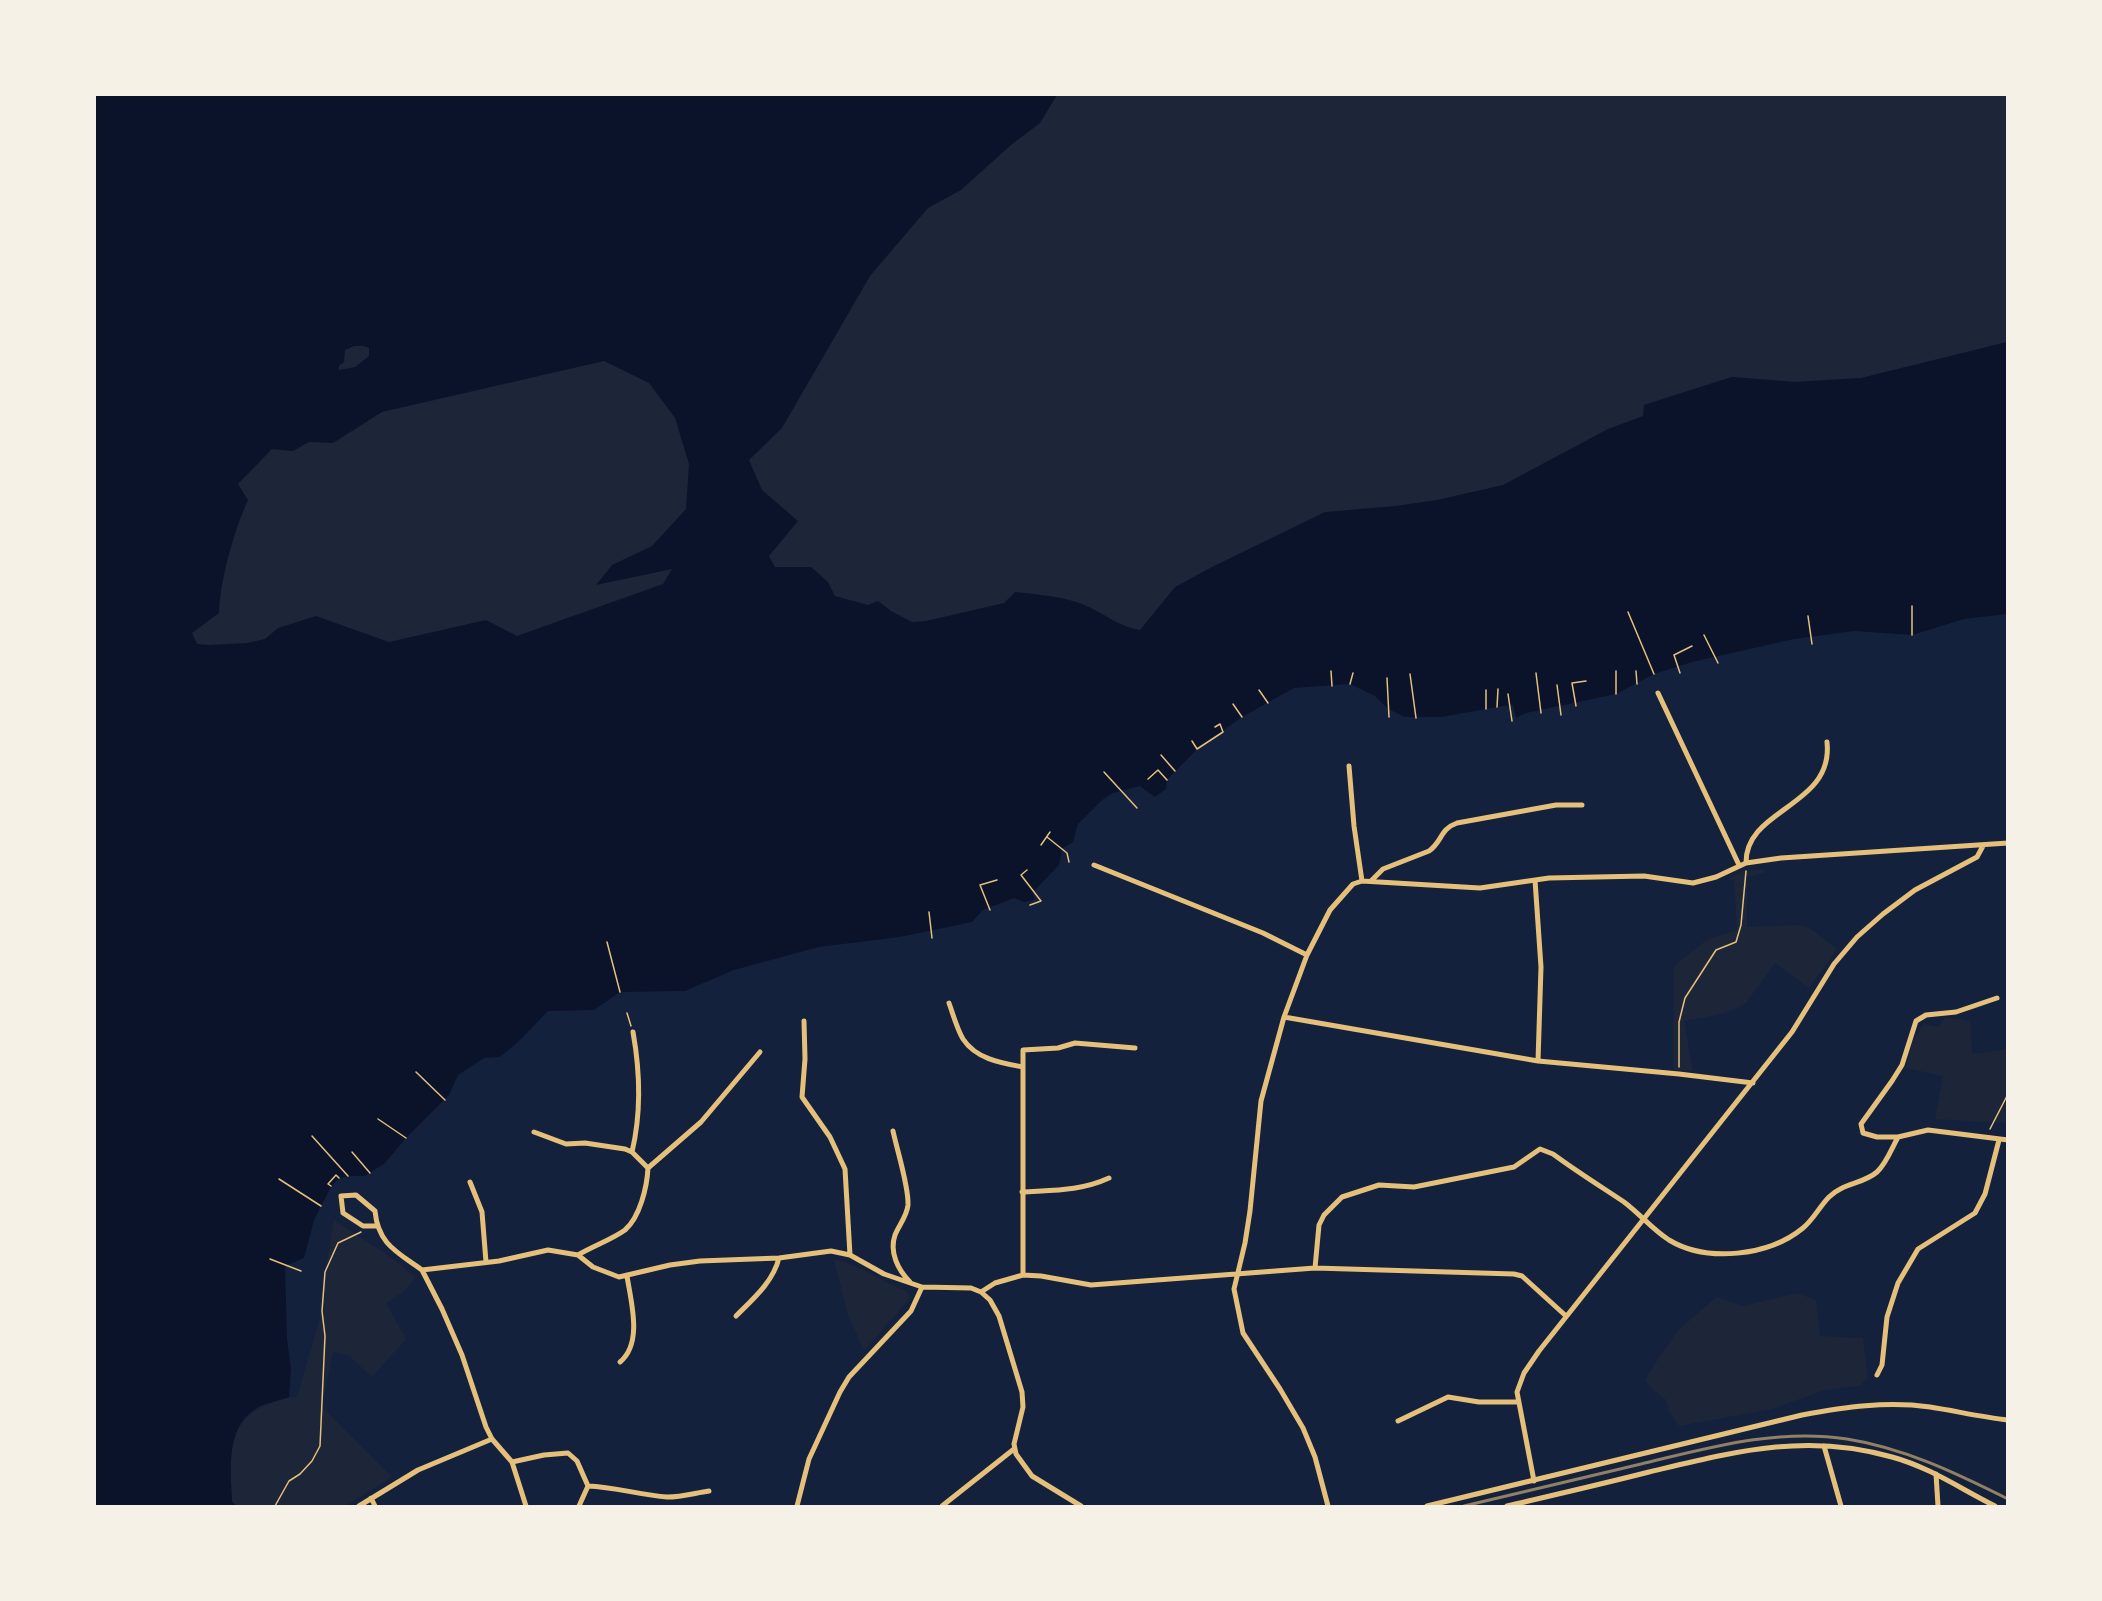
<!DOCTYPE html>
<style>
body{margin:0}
#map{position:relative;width:2102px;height:1601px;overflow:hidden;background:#14213d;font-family:"PT Sans",sans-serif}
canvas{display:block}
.frame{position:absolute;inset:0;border:96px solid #f6f1e7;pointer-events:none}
</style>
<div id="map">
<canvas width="2102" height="1601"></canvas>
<div class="frame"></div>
</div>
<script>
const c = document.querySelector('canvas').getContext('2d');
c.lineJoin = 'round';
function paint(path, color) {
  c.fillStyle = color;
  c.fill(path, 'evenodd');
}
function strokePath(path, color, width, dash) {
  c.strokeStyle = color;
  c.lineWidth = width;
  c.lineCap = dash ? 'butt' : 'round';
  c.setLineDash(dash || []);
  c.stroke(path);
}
paint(new Path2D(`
 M441,95H2007V343L1861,378L1795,382L1732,377L1656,401L1694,530L95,935L94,364Z
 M1764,869V873L1747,877V927L1801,925L1811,929L1837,949L1809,988L1775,963L1746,1003C1728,1015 1705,1017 1684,1021L1693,1071L1673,1070L1674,966L1708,939L1737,930L1734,881L1728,879L1743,871Z
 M1946,1017L1970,1021L1972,1054L2007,1049V1125L2004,1123L1935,1119L1943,1076L1906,1068L1912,1042L1924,1024L1938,1027Z
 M334,1220L395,1260L415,1277L406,1290L386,1303L406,1339L372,1377L348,1355L333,1352L322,1407L392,1477L345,1506H237L232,1502C231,1461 223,1420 270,1404C279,1400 287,1397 297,1397L322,1311L321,1297Z
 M834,1260C860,1263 882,1283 907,1291L910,1298L864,1351L848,1315Z
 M1797,1293L1816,1300L1820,1336L1863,1338L1868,1378L1859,1386L1825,1390L1772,1409L1679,1426L1669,1411L1666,1400L1652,1389L1645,1380L1658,1359L1680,1328L1717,1297L1743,1306Z`), '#1d2539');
paint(new Path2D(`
 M94,95H1057L1040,123L1011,145L961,190L928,208L870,276L782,428L749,460L762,490L798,521L769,556L775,567H811L828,582L835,596L868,605L878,601L891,611L912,622L926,621L1004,603L1015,592C1040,595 1066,596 1089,607C1106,615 1120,627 1140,630L1175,587L1212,567L1325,512L1395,506L1437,500L1503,485L1608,429L1643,416L1644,405L1732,377L1795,382L1861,378L2007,342V614L1964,619L1912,635L1854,631L1794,639L1692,662L1654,674L1616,694L1526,713L1516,718L1513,705L1497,707L1442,717H1405L1388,709L1375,696L1350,684L1294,688L1242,717L1197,749L1167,780L1166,789L1155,797L1140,786L1113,793L1102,800L1078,824L1073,842L1062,849L1059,865L1033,892L1034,900L1024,902L1014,898L983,910L972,922L900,937L819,947L734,970L685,991L620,992L594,1010L548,1011L519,1041L500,1057L484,1058L458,1075L449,1095L406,1138L385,1163L365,1176H348L339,1178L331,1187L314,1220L304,1258L285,1266L287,1339L291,1369L289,1397C279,1401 263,1403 254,1410C225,1430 231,1471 232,1502L237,1506H95ZM354,346H363L369,348V356L355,367L339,370V366L344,362L345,350ZM604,361L649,383L675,418L689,464L686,509L652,546L612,565L596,585L672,569L663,584L517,636L486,620L389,642L316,616L278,628L265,639L247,643L209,645L197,644L192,633L219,613C220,580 234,531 248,500L238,484L272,449L293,451L309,442L333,443L382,412Z`), '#0b132b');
strokePath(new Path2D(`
 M1912,606V635
 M1628,612L1654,674
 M1808,616L1812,644
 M1704,635L1718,663
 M1331,671L1332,686
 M1616,671V694
 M1636,671L1637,684
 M1536,673L1541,713
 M1680,673L1674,655L1692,646
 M1410,674L1416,718
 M1387,678L1389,717
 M1350,684L1353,673
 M1557,685L1561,715
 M1259,690L1268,703
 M1508,694L1512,721
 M1233,704L1242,717
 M1576,706L1572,683L1586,681
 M1497,707L1498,689
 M1486,709V690
 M1192,741L1197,749L1223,732L1220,724L1215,727
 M1161,755L1175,771
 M1104,772L1137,808
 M1148,779L1158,770L1167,780
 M1047,837L1067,853L1069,862
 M1041,845L1050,832
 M1027,870L1021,875L1041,901L1030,905
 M990,910L980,885L997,880
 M929,912L932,938
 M607,942L620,992
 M627,1013L631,1026
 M1679,1067V1022L1685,998L1716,950L1736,942L1741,925L1746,871
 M416,1072L445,1100
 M378,1119L406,1138
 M1990,1129L2008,1094
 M312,1136L348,1176
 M352,1152L370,1173
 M279,1179L321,1206
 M331,1186L328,1184L336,1175L339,1178
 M270,1259L301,1271
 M275,1506L289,1481L300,1474L312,1461L320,1446L325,1336L322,1311L325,1272L338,1243L361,1232`), '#e5c07b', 1.5);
strokePath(new Path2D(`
 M1658,693L1739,865
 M1349,766L1354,826L1362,881
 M1746,863C1745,808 1834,807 1827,742
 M1094,865L1263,933L1307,955
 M1535,880L1541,967L1538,1061
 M1371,881L1383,869L1429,851C1442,842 1440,829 1457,823L1556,805H1582
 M949,1003C953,1014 957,1029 963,1039C976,1059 1001,1063 1023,1067
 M1284,1017L1538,1061L1679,1074L1753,1083
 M804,1021L805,1059L802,1097L830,1137L845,1169L850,1255
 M893,1131C897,1150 909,1187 908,1205C907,1216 899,1225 895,1235C889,1252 898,1270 910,1282
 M534,1132L566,1144L585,1143L625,1149L632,1152
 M1898,1137H1877L1863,1133L1861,1124L1892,1081L1902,1065L1916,1021L1926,1015L1956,1012L1997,998
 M648,1168L701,1122L760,1052
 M470,1182L482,1212L486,1262
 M1022,1192C1053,1190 1081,1191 1109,1178
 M376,1226H363L343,1213L341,1196L356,1195L375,1211C378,1244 397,1252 422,1270L499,1261L548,1250L578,1255L593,1267L619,1277L670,1265L700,1261L779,1258L831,1251L850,1255L884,1274L922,1287L971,1288L981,1292L990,1300L999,1316L1022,1392L1023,1407L1014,1444L1016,1454L1032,1476L1081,1506
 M578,1255C593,1246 611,1240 625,1230C640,1217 647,1187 648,1168L632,1152C641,1114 640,1071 633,1032
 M1315,1268L1319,1225L1324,1215L1342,1197L1379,1185L1414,1187L1514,1167L1540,1149L1553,1154C1576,1171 1600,1186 1624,1202C1640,1214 1652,1229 1669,1240C1707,1263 1769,1256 1803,1228C1813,1220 1820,1206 1829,1197C1843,1183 1863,1184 1877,1172C1886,1164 1892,1148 1898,1137L1928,1130L2008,1140
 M422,1270L442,1309L462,1355L486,1427L492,1439L512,1462L526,1506
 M1023,1275V1050L1058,1048L1075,1043L1135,1048
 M981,1292L995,1283L1023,1275L1041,1276L1091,1285L1315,1268L1514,1274L1522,1276L1566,1316
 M736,1316C753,1299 773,1282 779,1258
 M620,1362C643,1343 631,1302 627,1276
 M1877,1375L1882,1365L1887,1317L1898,1283L1918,1249L1975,1213L1985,1194L1999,1140
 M1398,1421L1448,1397L1479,1402H1518
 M1824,1446L1841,1506
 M512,1462L544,1455L568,1453L577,1461L588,1486L579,1506
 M1936,1474L1938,1506
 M1534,1481L1517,1392L1524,1373L1539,1351L1792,1032L1834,964L1857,937L1883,914L1915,890L1977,857L1983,846
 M588,1486C615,1487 640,1495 667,1497C682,1497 695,1493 709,1491
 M371,1498L375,1506
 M359,1506L418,1470L492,1439
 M797,1506L809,1459L840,1392L849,1377L911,1311L922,1287
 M942,1506L1014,1449
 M1328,1506L1315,1457L1303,1428L1280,1389L1243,1333L1234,1289L1245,1243L1250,1211L1261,1101L1284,1017L1307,955L1330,910L1353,884L1362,881L1480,888L1549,878L1644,876L1693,883L1716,877L1746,863L1781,858L2008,843
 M1427,1506L1802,1415C1845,1407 1886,1401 1930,1407C1956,1411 1981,1417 2008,1420
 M1507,1506C1554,1495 1602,1484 1649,1472C1733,1452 1806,1432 1892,1457C1929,1467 1961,1489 1995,1506`), '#e5c07b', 5);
strokePath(new Path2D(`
 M1464,1506C1523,1492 1582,1478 1641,1464C1708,1448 1777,1428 1847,1439C1904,1448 1956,1473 2008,1499`), '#918062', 3);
</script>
